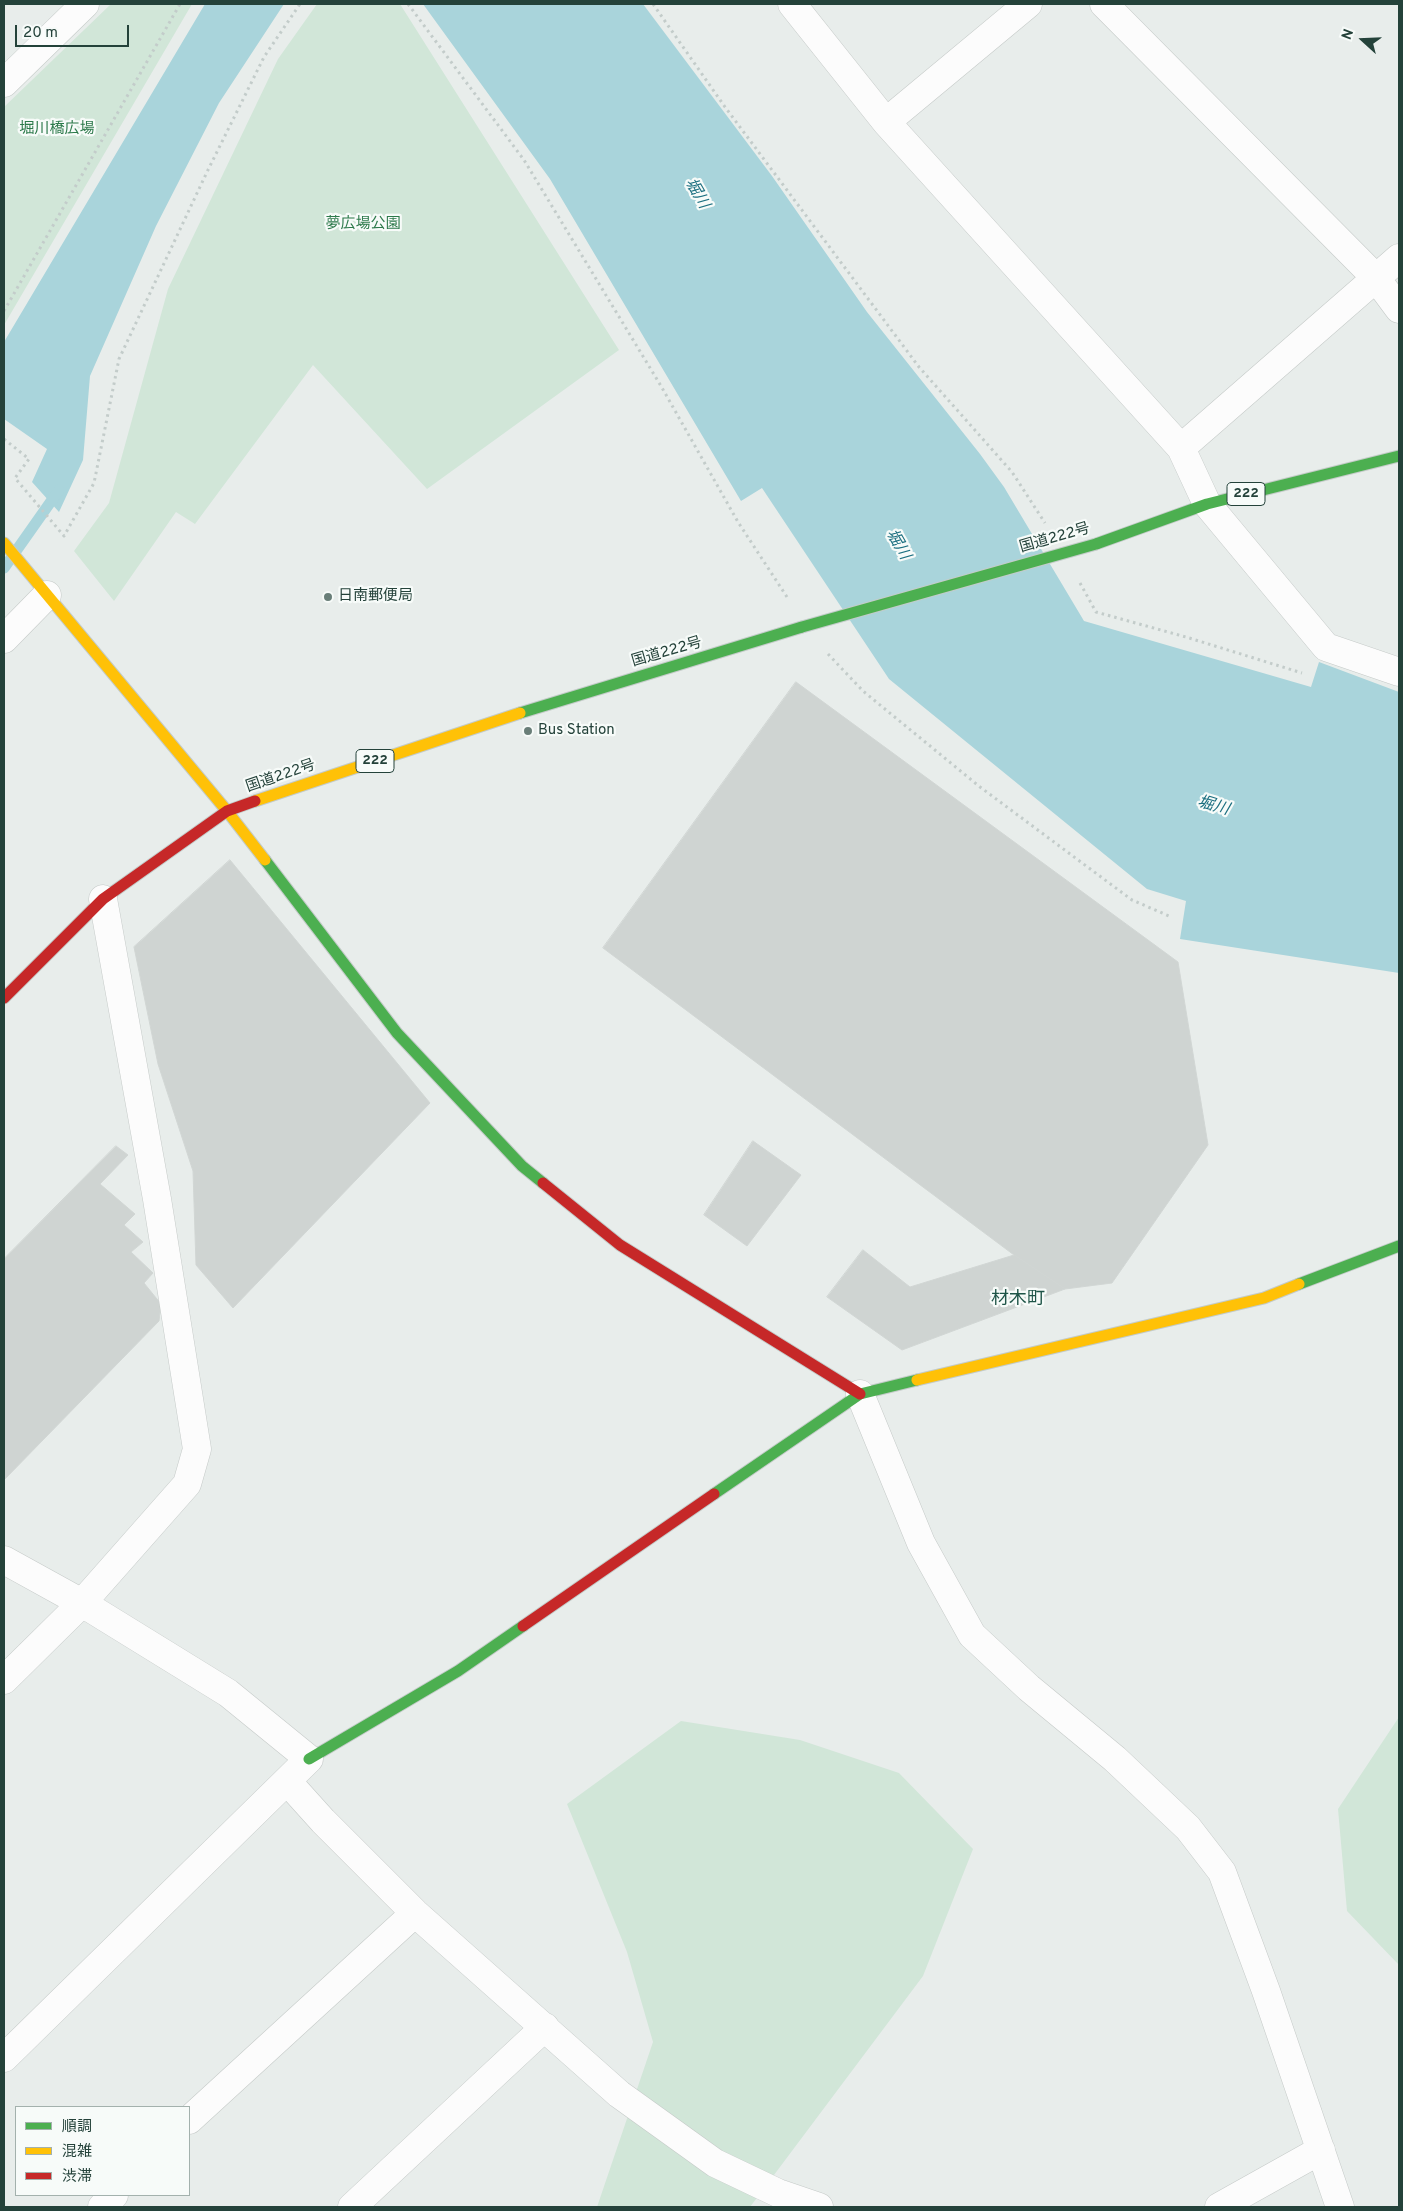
<!DOCTYPE html>
<meta charset="utf-8">
<style>
body{margin:0}
#map{position:relative;width:1403px;height:2211px;overflow:hidden;background:#e8edeb;font-family:Overpass,"Noto Sans JP",sans-serif}
canvas{display:block}
.frame{position:absolute;inset:0;border:5px solid #24423a;pointer-events:none}
.legend{position:absolute;left:15px;top:2106px;width:175px;height:90px;box-sizing:border-box;background:#f7fbf9;border:1px solid #a3b1ad;margin:0;padding:6px 9px;list-style:none;font-size:15px;color:#24423a}
.legend li{display:flex;align-items:center;gap:10px;height:25px}
.legend b{width:25px;border:1px solid #a3b1ad}
.north{position:absolute;left:1338px;top:15px;width:50px;height:50px;-webkit-text-stroke:4px #f7fbf9;paint-order:stroke;rotate:290deg;font-size:14px;font-weight:700;line-height:20px;text-align:center;color:#24423a}
.north::after{content:'';display:block;margin:auto;width:18px;height:22px;background:#24423a;clip-path:polygon(50% 0,100% 100%,50% 72%,0 100%)}
.scale{position:absolute;left:15px;top:25px;width:114px;height:22px;box-sizing:border-box;border:2px solid #24423a;border-top:0;padding-left:6px;font-size:15px;line-height:18px;white-space:nowrap;color:#24423a;-webkit-text-stroke:4px #f7fbf9;paint-order:stroke}
</style>
<div id="map">
<canvas width="1403" height="2211"></canvas>
<div class="frame"></div>
<ul class="legend">
<li><b style="height:6px;background:#4caf50"></b>順調</li>
<li><b style="height:6px;background:#ffc107"></b>混雑</li>
<li><b style="height:6px;background:#c62828"></b>渋滞</li>
</ul>
<div class="north">N</div>
<div class="scale">20 m</div>
</div>
<script>
const c = document.querySelector('canvas').getContext('2d');
c.lineJoin = 'round';
function paint(path, color) {
  c.fillStyle = color;
  c.fill(path, 'evenodd');
}
function strokePath(path, color, width, dash) {
  c.strokeStyle = color;
  c.lineWidth = width;
  c.lineCap = dash ? 'butt' : 'round';
  c.setLineDash(dash || []);
  c.stroke(path);
}
function write(font, color, halo, rows, align = 'center') {
  c.font = font + ' Overpass,"Noto Sans JP",sans-serif';
  c.lineWidth = 4.5;
  c.setLineDash([]);
  c.textBaseline = 'middle';
  c.strokeStyle = halo;
  c.fillStyle = color;
  for (const [text, x, y, turn = 0] of rows) {
    c.save();
    c.translate(x, y);
    c.rotate((+turn || 0) * Math.PI / 180);
    c.textAlign = isNaN(turn) ? turn : align;
    if (halo) c.strokeText(text, 0, 0);
    c.fillText(text, 0, 0);
    c.restore();
  }
}
paint(new Path2D(`
 M111,4H192L4,325V107Z
 M317,4H400L619,350L427,489L313,365L195,524L176,512L114,601L74,551L109,503L168,289L278,59Z
 M1399,1717V1965L1347,1911L1338,1809Z
 M681,1721L800,1740L899,1773L973,1849L923,1976L750,2207H597L653,2042L627,1952L567,1804Z`), '#d1e6d8');
paint(new Path2D(`
 M205,4H284L219,103L156,226L90,376L83,460L59,512L32,482L47,449L4,419V342Z
 M423,4H643L772,176L867,312L980,454L1004,487L1084,621L1311,687L1319,662L1399,692V973L1180,939L1186,901L1147,889L889,679L762,488L741,501L550,179Z`), '#a9d4db');
strokePath(new Path2D(`
 M4,568L59,490`), '#a9d4db', 11);
const building = new Path2D(`
 M796,682L1178,962L1208,1145L1112,1283L1065,1289L1014,1255L603,948Z
 M230,860L430,1103L233,1308L196,1265L193,1171L158,1064L134,947Z
 M753,1141L801,1175L747,1246L704,1215Z
 M116,1146L128,1155L100,1184L135,1214L124,1225L143,1242L131,1252L153,1273L144,1283L161,1304L159,1321L4,1480V1259Z
 M863,1250L910,1287L1014,1255L1065,1289L902,1350L827,1297Z`);
paint(building, '#cfd4d2');
strokePath(building, '#d1d6d4', 1);
const street = new Path2D(`
 M792,4L886,122L1181,448L1207,504L1326,647L1399,672
 M1104,4L1376,278L1399,309
 M4,83L85,4
 M886,122L1028,4
 M1181,448L1399,258
 M4,639L47,595
 M860,1394L921,1543L972,1635L1029,1688L1115,1759L1188,1828L1222,1872L1266,1991L1340,2207
 M4,1560L82,1603L228,1693L309,1759L4,2058
 M4,1680L82,1603L187,1484L197,1449L157,1199L103,899
 M287,1781L323,1821L415,1913L619,2094L715,2163L778,2193L819,2207
 M189,2120L415,1913
 M102,2207L114,2195
 M352,2207L545,2027
 M1219,2207L1321,2150`);
const fast = new Path2D(`
 M1096,544L1207,504L1399,456
 M520,713L802,627
 M265,860L397,1033L522,1166L543,1183
 M1299,1284L1399,1246
 M714,1494L860,1394L917,1380
 M309,1759L458,1671L523,1626`);
const slow = new Path2D(`
 M4,543L227,811L265,860
 M255,801L520,713
 M917,1380L1264,1298L1299,1284`);
const jam = new Path2D(`
 M4,998L103,899L227,811L255,801
 M543,1183L620,1245L860,1394
 M523,1626L714,1494`);
strokePath(street, '#c5cac8', 29);
strokePath(fast, '#c3cbc8', 13);
strokePath(slow, '#c3cbc8', 13);
strokePath(jam, '#c3cbc8', 13);
strokePath(new Path2D(`
 M408,4L524,160L661,386L738,522L787,597
 M653,4L725,107L919,367L1012,472L1045,523
 M4,311L180,4
 M4,439L29,459L15,478L64,536L94,483L119,359L207,172L264,57L300,4
 M1080,583L1096,612L1186,637L1302,673
 M828,654L863,691L980,787L1132,900L1169,916`), '#c3ccca', 3, [2.5, 4]);
strokePath(street, '#fcfcfc', 28);
strokePath(fast, '#4caf50', 11);
strokePath(slow, '#ffc107', 11);
strokePath(jam, '#c62828', 11);
const fastBridge = new Path2D(`
 M802,627L1096,544`);
strokePath(fastBridge, '#c3ccc9', 13, []);
strokePath(fastBridge, '#4caf50', 11);
for (const [x, y, r, color] of [
 [328,597,5,"#697e78"],
 [528,731,5,"#697e78"]
]) {
  const dot = new Path2D();
  dot.arc(x, y, r, 0, 2 * Math.PI);
  c.fillStyle = color;
  c.fill(dot);
  strokePath(dot, '#f7fbf9', 2);
}
for (const [x, y, w] of [
 [1246,494,38],
 [375,761,38]
]) {
  const box = new Path2D();
  box.roundRect(x - w / 2, y - 11.5, w, 23, 4);
  c.fillStyle = '#f7fbf9';
  c.fill(box);
  strokePath(box, '#24423a', 1);
}
write('bold 14px', '#24423a', null, [
 ["222",1246,494],
 ["222",375,761]
]);
write('15px', '#2d7a4b', '#f7fbf9', [
 ["堀川橋広場",57,130],
 ["夢広場公園",363,225]
]);
write('15px', '#24423a', '#f7fbf9', [
 ["国道222号",1055,539,-16],
 ["国道222号",667,653,-16],
 ["国道222号",281,777,-19]
]);
write('15px', '#24423a', '#f7fbf9', [
 ["日南郵便局",338,597],
 ["Bus Station",538,731]
], 'left');
write('italic 16px', '#1c6f80', '#f7fbf9', [
 ["堀川",696,194,60],
 ["堀川",897,545,60],
 ["堀川",1213,807,16]
]);
write('18px', '#1f5548', '#f7fbf9', [
 ["材木町",1018,1300]
]);
</script>
